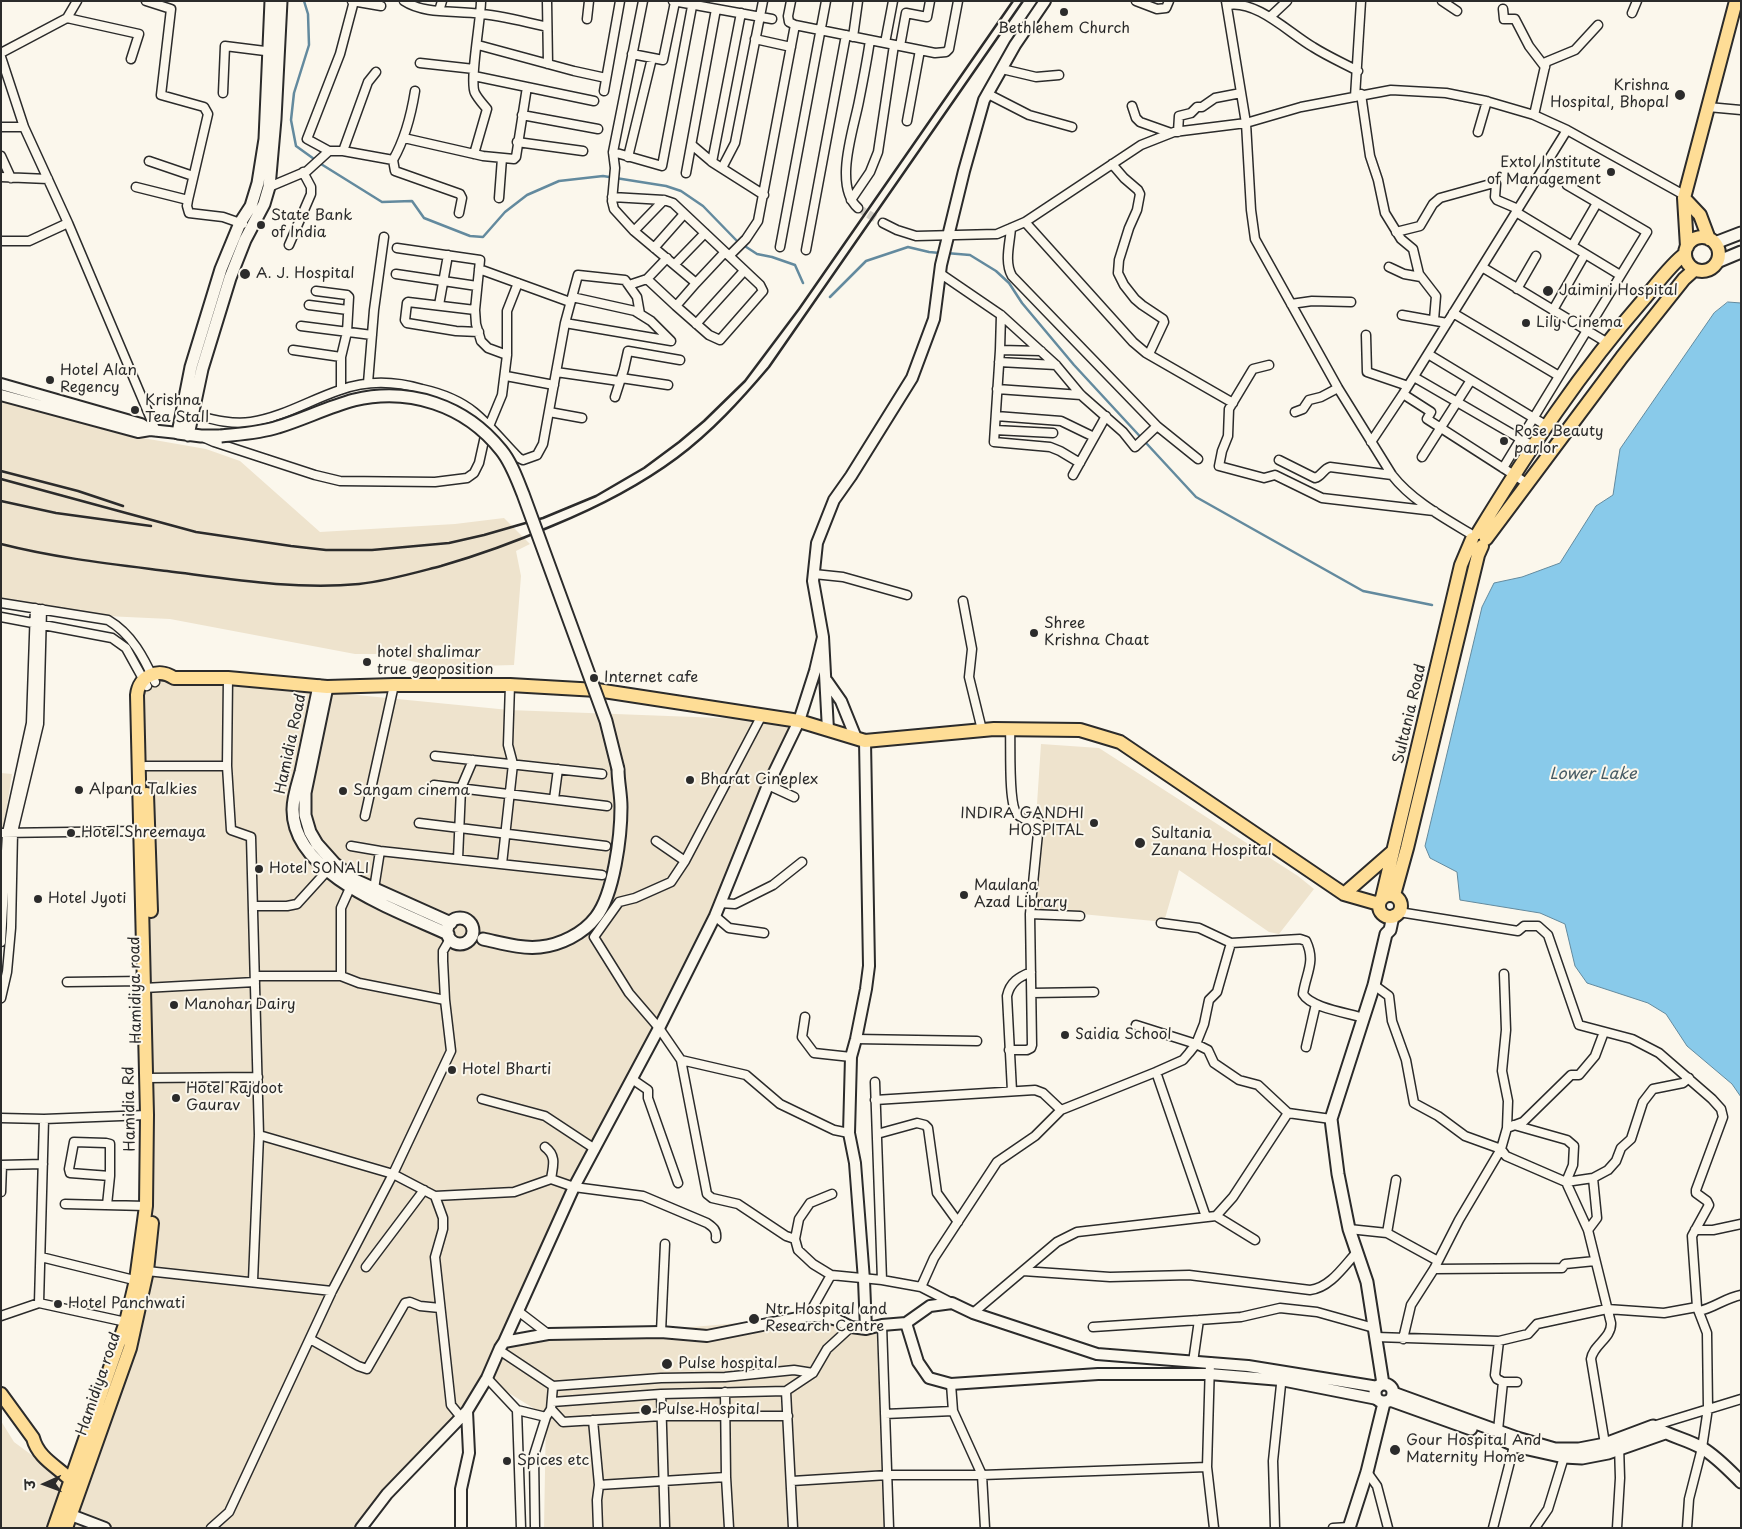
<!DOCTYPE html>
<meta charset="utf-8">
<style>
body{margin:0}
#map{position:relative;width:1742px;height:1529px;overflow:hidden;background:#fbf7ec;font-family:"Playpen Sans","Playpen Sans Deva",sans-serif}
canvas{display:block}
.frame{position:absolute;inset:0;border:2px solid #2b2b2b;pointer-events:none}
.north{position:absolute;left:20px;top:1459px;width:50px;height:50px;-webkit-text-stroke:4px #fbf7ec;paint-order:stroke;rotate:268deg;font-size:14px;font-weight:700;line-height:20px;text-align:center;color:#2b2b2b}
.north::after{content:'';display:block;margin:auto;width:18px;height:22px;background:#2b2b2b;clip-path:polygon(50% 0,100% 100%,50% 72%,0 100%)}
</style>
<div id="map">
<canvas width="1742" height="1529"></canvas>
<div class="frame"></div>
<div class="north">उ</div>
</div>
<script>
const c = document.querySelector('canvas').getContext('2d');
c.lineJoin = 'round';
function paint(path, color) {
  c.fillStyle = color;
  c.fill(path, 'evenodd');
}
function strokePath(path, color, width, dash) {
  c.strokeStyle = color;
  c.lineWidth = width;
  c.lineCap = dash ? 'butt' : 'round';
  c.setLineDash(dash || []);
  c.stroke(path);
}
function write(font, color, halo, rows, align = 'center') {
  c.font = font + ' "Playpen Sans",sans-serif';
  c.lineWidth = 4;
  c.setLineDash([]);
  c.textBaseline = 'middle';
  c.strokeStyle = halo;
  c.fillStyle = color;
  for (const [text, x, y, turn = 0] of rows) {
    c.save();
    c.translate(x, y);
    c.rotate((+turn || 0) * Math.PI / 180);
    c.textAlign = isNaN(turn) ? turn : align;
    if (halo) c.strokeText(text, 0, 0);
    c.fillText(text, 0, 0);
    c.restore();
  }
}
paint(new Path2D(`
 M1,399L120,434L206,449L240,461L320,532L455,524L504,518L530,544L516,551L521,576L514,665L439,667L378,654H355L170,619L41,613L1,603Z
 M144,674L509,710L801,721L505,1343L809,1317L882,1325L889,1528H544L546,1416L488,1380L366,1528H1V1421L14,1442L71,1484L143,1265Z
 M1041,744L1099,748L1298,876L1314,889L1279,934L1269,932L1179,870L1164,922L1030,909Z
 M1,773L12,774L1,845Z`), '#eee3cd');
const water = new Path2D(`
 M1728,302L1741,303V1097L1732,1084L1687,1046L1666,1014L1648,1003L1587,983L1575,966L1565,924L1540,913L1460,900L1457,872L1430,858L1425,846L1482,607L1494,583L1522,577L1560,563L1596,506L1613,495L1620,449L1714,313Z`);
paint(water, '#89caea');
strokePath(water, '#638a9e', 1);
strokePath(new Path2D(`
 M304,1L308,14L309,45L294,93L291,120L296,146L321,164L382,202L412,201L424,218L470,236L483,237L505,212L527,195L559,181L603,176L666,186L681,191L703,206L737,241L757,254L772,257L795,265L803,283
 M946,253L970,255L996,271L1009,283L1022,303L1074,365L1196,497L1363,591L1432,605
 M830,297L866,261L908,247L929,252L940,253`), '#638a9e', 2.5);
strokePath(new Path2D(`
 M858,208L883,223`), '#d1cec5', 8, [8, 4]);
const minor = new Path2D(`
 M146,1L171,9L161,95L204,107L208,114L188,200L187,206L189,213L223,217L243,224
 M352,1L381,6
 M354,1L340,54L307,139L329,151H343L393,160C405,139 411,116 415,91
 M404,1C425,15 458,10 481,14C504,16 526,22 547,27
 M547,1L548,64
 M643,1L613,152L615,168L612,201L614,209L634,231L696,283L676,306L647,279
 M673,1L772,19
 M791,1L788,16L789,22L795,25L935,53L946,52L949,49L958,1
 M1136,1L1157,9L1166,8L1169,1
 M1226,1L1246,123L1251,210L1255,239L1338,388L1392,475C1412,501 1446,519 1474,536
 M1442,1L1457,11
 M1228,5C1257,0 1289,33 1313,47C1327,56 1343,63 1358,71
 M1503,9L1504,19H1515L1529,46L1545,67
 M439,11L442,1
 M1632,13L1637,1
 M1270,17L1287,1
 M67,18L139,34L131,59
 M587,19L589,1
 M853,37L858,1
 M755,39L791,47
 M885,43L893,1
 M478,45L574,71L606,78
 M900,46L906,13L927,17L930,1
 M1,53L67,18L77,1
 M632,54L663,60L675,2
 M1,57L24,127L68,223L156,431
 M420,63L474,69
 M1002,69L1036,77L1059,75
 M474,76L594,101
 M604,91L620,1
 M223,93L225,46L273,52
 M988,94L1029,115L1072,127
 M1361,94L1370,156L1378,180L1385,213L1401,239L1413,249L1419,274L1436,296L1434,320
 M1355,97L1361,1
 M1132,106L1136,118L1140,122L1171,133
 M1708,107L1741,110
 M522,115L598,129
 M1534,115L1546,62L1575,50L1598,25
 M907,121L920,50
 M1,127H24
 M1178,132L1179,116L1191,113L1197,107H1202L1215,98L1241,93
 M1478,132L1487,101
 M404,138L483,156L514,159L516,157L527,87
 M517,142L583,151
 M692,145L712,162L764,195
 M343,151L368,82L376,72
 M613,152L662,166L693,1
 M474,154L487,109C483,104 478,99 475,93C469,82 481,19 481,1
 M1,156L11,178
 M628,157L652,58
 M393,160L395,171L460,194L462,198L459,213
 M149,161L193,176
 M712,162L741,13
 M1112,164L1124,178L1138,190L1140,194L1137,210L1129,228L1119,260L1118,273L1124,285L1135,299L1142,305L1163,319L1164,322L1149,354
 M722,168L735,143L763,1
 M686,173L716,9
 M1,177L48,179
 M136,187L188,200
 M269,187L307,171L329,151
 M612,197L664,200L673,203L760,285L763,291L720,340L709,335L676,306
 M499,198L502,158
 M851,200L870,172L878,152L894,45
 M858,208C833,186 854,128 859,101C863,81 867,61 870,40
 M1516,212L1620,275
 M1025,222L1133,342L1146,353L1233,403
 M883,223L897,230L916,236L997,234L1025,222L1141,145L1174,132L1246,123L1301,107L1391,90L1446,93L1486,101L1534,115L1567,130L1684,195
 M1011,228C1010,243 1004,262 1012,276L1157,426
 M634,231L664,200
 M1396,232L1420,226L1433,204L1440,198L1494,183L1496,184L1495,197L1497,200L1518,209
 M1,241H29L68,223
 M289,245L311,194V187L303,172
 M1572,246L1597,203
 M780,247L826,1
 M397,248L480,260L475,310L476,324L481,341L488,348L507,355
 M654,248L684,214
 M806,250L846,35
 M729,256L746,239L758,221L795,25
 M675,264L705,233
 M1389,267L1404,274L1421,277
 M1482,267L1606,342
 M479,269L570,302
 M396,274L477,286
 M941,274L1001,315L1056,365L1081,395L1123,432L1135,447L1157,426L1198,459
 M696,283L725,252
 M629,285L647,279L667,258
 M1517,289L1536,256
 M316,291L347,295L349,297L347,332L341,357V389
 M1291,304L1312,301L1351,302
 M309,305L348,310
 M439,305L448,255
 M475,310L408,302L407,303L405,320L407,323L456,331L479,332
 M1553,310L1585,254
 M1453,313L1559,376
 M1001,315L1000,350L994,442L1050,447L1060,451L1080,463
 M1402,315L1447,323
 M565,323L671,341L651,321L635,311L572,297
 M696,324L744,271
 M301,326L372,335
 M1366,335L1367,372L1408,386
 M293,350L341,357
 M1000,350L1041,351
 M1428,354L1547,426
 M999,362L1056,365
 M1269,365L1253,369L1229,409L1228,436L1222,451L1219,466L1264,478L1275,475L1322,498L1434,511
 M556,372L619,381
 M506,376L554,385
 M1414,377L1533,446
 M621,378L668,385
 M368,383L374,310L384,237
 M997,389L1081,395
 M1403,394L1431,412L1427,419L1528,484
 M615,397L624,369L628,351L680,360
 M549,412L582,418
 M1295,412L1303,409L1309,400L1321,397L1338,388
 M191,414C211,419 231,425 251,422C283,417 310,400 340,390C367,380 395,381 422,389C440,393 459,400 474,412C490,425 504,443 519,458L523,460L537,455L543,444L565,323L578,275L625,280L637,297L640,314
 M996,416L1061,421L1094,437
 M995,430L1053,433
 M205,438L214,442L315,475L340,481L435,482L467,478L474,473L479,463L485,436L502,395L507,355V311L518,283
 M1371,442L1403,394L1567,130
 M1422,457L1471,380
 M1279,460L1315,478C1322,476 1323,469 1330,467L1392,475
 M1503,468L1647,232L1567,185
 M1073,475L1106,416
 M814,574L843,577L907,595
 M963,601L972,649L969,677L982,730
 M1,603L108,620C132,634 144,658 155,682
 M1,617L112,638L126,648L147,686
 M228,678L227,766L231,830L251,837L259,1135L253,1281
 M762,715L685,861L671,882L635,898L619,902L594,937L629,993L659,1028L681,1060L707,1194L712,1198L738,1204L786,1236L795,1239
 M435,756L602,774
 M146,766H227
 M434,785L607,806
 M768,785L794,797
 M554,799L558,769
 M365,816L394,685
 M419,823L606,846
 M1,833L140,831
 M656,841L685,861
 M351,846L380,851L602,875
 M458,859L461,788L473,760
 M502,864L513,764L508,745L510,685
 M374,889L380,851
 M720,903L735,904L773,885L802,862
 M253,906H287L297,904L327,871
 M1399,912L1518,931L1524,926H1538L1548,935L1579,1025L1632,1039L1659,1053L1712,1099L1721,1109L1723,1117L1696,1190V1193L1707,1201L1709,1205L1692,1236L1697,1307L1707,1333L1708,1408L1702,1448L1689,1499L1687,1528
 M1030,914L1080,916
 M715,916L729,928L764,933
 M1161,923L1199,928L1231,943L1300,939L1306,941C1316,962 1306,973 1303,994C1311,1008 1349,1013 1364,1018
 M1,942L7,833L31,723L35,608
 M1504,974L1506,1030L1502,1071L1508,1101L1507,1128
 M255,976H341L359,983L445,1000
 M341,976V908L350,888
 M67,982L144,981
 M1374,985L1389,996L1392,1021L1406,1060L1414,1103L1438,1116L1465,1136L1501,1149L1506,1156L1566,1182L1588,1230L1611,1323C1612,1338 1593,1345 1591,1359L1605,1444
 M144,988L255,982
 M1032,993L1094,992
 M1,998L7,972L11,928L13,832L39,724L42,609
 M805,1017L802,1037L814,1053L851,1057
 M1136,1025L1196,1044L1208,1050L1214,1063L1239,1080L1258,1085L1288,1113
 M856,1039L977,1041
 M1306,1047L1316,1004
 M1009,1050H1027L1031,1048L1032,1045L1030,914L1039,823C1032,821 1022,820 1017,814C1008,804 1011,745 1010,729
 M681,1060L746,1075L780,1104L834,1130L849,1133
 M1156,1072L1206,1217
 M146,1078L258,1077
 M632,1079L648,1090V1098L678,1183
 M875,1082L882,1280
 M1012,1091L1007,996C1010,982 1019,977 1031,972
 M482,1099L545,1116L595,1149
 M875,1100L1035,1090L1043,1093L1061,1110
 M1,1118L44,1119L147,1115
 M1514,1125L1567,1140L1574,1146L1573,1165L1566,1182L1593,1178L1608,1170L1616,1161L1621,1148L1631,1139L1643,1102L1653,1089L1683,1083L1689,1078
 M877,1134L917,1123L925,1125L928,1128L937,1193L958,1222
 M259,1135L393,1174L435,1196L514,1192L551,1179L574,1187L643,1196L707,1223C713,1227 717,1230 716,1238
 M545,1147C557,1156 553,1166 551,1179
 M1,1165L43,1164
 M1,1192L2,1165
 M832,1194L810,1203L799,1219L795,1239L798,1250L813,1264L831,1275L882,1280L921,1287L952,1303
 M435,1196L443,1218V1229L435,1257L451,1405L460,1416
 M65,1204L146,1206
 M107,1205L110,1176V1144L106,1143L74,1142L69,1169L70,1173L110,1176
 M1216,1216L1255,1240
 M1349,1229L1387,1233L1438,1261
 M1588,1230L1597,1218L1593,1178
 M1695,1230H1713L1741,1224
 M1387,1233L1396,1180
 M41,1257L138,1281
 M366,1267L424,1190
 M1434,1269L1562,1268L1565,1264L1595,1261
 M147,1271L332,1291
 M1023,1271L1110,1277L1189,1275L1310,1290C1330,1288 1344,1266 1357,1252
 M921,1287L934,1258L997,1162L1035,1136L1061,1110L1156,1072L1183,1060L1189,1053L1196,1044L1204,1024L1209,1000L1217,992L1231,943
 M39,1303L44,1119
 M518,1311L548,1334
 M1699,1311C1714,1308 1725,1298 1741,1295
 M973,1313L1057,1242L1077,1232L1216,1216L1233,1197L1288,1113L1331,1119
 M1,1316L39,1303L126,1322
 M808,1316L831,1275
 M882,1325L889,1528
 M1093,1327L1199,1320
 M661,1332L665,1244
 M1376,1337L1499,1341L1528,1334L1537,1324L1607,1309L1664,1313L1697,1307
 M310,1339L358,1366L367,1369L405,1303L410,1302L420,1306L440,1308
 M1403,1339L1411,1305L1434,1269L1459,1220L1501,1149L1507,1128L1523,1122L1571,1075H1579L1595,1056L1604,1032
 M1499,1341L1495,1375L1497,1379L1503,1382H1517
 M499,1350L553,1386L661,1378L725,1377L794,1370L813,1373
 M1193,1362L1199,1320L1241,1317L1280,1308L1317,1312L1374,1328
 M1210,1362L1207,1467L1214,1528
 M487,1378L517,1410L521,1528
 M951,1384L953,1411L982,1475L985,1528
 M786,1391L793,1528
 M725,1392L726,1477L729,1528
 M661,1394L665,1528
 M552,1402L661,1394L786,1391L813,1373L827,1349L851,1327
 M551,1409L563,1422L662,1416H788
 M517,1410L546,1417L551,1409L553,1386
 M885,1414L953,1411
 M593,1420L599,1485L597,1500L598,1528
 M1653,1426L1741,1399
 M1498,1430L1503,1382
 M1367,1472L1377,1486L1388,1528
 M792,1481L888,1475H982L1207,1467
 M599,1485L726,1477
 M211,1528L229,1512L332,1291L393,1174L451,1051L445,1000L443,961V951L450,939
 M535,1528L534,1455L546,1417
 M1275,1528L1273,1461L1282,1375
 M1333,1528L1349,1527
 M1493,1528L1515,1442
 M1535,1528L1548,1509L1564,1457
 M1617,1528L1620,1478L1619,1445`);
const tertiary = new Path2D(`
 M1,384L141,424L150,430
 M1,395L138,432L150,430L178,433
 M827,681L841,701L856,738
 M828,730L823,637L813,581L817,543L834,500L851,476L912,378L934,319L941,265L964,171L984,100L1015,45L1045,1
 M865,741L869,966L866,989L856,1039L851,1057L849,1133L855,1163L864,1280L866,1329
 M906,1323L918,1362L929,1378L951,1384L1098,1374H1209L1281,1380L1377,1399
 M504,1342L548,1334L661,1332L707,1336L808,1316H822L837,1320L851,1327L866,1329L882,1325L906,1323L930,1306L952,1303L973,1313L1097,1354L1248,1366L1378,1387
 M71,1515L105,1528
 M361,1528L387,1494L467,1411L487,1378L500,1348L504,1342L574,1187L659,1028L715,916L768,785L799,721L815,671L823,637
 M461,1528V1489L469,1453L467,1411`);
const secondary = new Path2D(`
 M1715,243L1741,233
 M1717,262L1741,252
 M188,435L202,369L230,278L245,240L264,204L269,187L275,119L281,1
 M221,436H201L178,433L191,367L221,269L240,223L251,206L258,183L265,139L271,1
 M319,686C313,714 307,743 301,772C298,783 293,797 293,809C292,875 399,911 448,934
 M327,687L305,793V815L310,832L317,844L334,863L355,880L451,923
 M447 931a13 13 0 1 1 26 0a13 13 0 1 1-26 0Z
 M483,939C502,943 521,949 540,947C560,945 583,934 596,917C614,894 621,836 621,807C621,794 618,782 618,769
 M1375 1393a9 9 0 1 1 18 0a9 9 0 1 1-18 0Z
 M1383,1384L1367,1282L1349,1229L1338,1174L1331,1119L1374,985L1386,934L1390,930L1393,916
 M1393,1393L1517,1438L1555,1449H1579L1605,1444L1653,1426C1668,1436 1687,1439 1702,1448C1717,1457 1729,1470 1741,1482
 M1390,1400L1471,1429
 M1505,1441L1519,1447L1564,1457L1582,1458L1608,1453L1665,1433
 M1349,1528L1367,1472L1384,1403`);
const primary = new Path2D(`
 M1684,198L1700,215L1709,239
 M1685 254a17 17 0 1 1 34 0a17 17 0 1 1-34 0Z
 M1687,247L1684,198L1736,1
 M1478,533C1528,451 1581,371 1644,299C1655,286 1672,263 1685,254
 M1486,539L1622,357L1684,279L1694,270
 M147,794L151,911
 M1344,894L1392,852
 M1394,895L1407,848L1478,555L1482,546
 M1379 906a11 11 0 1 1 22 0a11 11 0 1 1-22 0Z
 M1382,898L1461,565L1472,539
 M1,1394L33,1438C39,1461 62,1468 75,1485
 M54,1528L126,1322L136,1280L146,1206L147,1115L137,695C139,676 158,667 174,678H228L327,687L394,685H510L597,690L799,721L865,741L994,729L1080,730L1120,742L1344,894L1379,904
 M66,1528L130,1348L147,1271L152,1223`);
strokePath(minor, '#2b2b2b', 11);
strokePath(tertiary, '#2b2b2b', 14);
strokePath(secondary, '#2b2b2b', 15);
strokePath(primary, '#2b2b2b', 16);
strokePath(minor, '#fbf7ec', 8);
strokePath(tertiary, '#fbf7ec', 10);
strokePath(secondary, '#fbf7ec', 11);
strokePath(primary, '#fedd96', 12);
strokePath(new Path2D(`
 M1,471L78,491L123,506
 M1,479L196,532L291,546L326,550H372L449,543L484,535L543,518L596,496L644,468L679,442L704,421L745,381L799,309L1013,1
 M1,501L56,513L151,526
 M1,544C56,558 111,564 167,571C230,579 295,590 359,584C387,581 414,573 441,566C479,555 515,542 552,526C596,508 638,487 677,458C712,432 741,400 769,367L1023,1`), '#2b2b2b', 2.5);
const secondaryBridge = new Path2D(`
 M221,436C240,434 260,433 278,427C304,419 328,407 354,400C409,387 465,405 501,450C511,462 517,479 523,494L606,721L618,769`);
strokePath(secondaryBridge, '#2b2b2b', 15, []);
strokePath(secondaryBridge, '#fbf7ec', 11);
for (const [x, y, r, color] of [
 [1064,12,5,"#2b2b2b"],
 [1680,95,6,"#2b2b2b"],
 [1611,172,5,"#2b2b2b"],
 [261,225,5,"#2b2b2b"],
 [245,274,6,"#2b2b2b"],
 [1548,291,6,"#2b2b2b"],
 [1526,323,5,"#2b2b2b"],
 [50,380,5,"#2b2b2b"],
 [135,410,5,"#2b2b2b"],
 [1504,441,5,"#2b2b2b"],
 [1034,633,5,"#2b2b2b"],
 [367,662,5,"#2b2b2b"],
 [594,678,5,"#2b2b2b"],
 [690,780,5,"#2b2b2b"],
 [79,790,5,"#2b2b2b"],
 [343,791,5,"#2b2b2b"],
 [1094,823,5,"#2b2b2b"],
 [71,833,5,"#2b2b2b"],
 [1140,843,6,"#2b2b2b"],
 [259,869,5,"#2b2b2b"],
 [964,895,5,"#2b2b2b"],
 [38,899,5,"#2b2b2b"],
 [174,1005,5,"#2b2b2b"],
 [1065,1035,5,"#2b2b2b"],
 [452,1070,5,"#2b2b2b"],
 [176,1098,5,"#2b2b2b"],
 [58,1304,5,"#2b2b2b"],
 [754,1319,6,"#2b2b2b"],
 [667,1364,6,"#2b2b2b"],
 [646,1410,6,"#2b2b2b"],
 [1395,1450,6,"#2b2b2b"],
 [507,1461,5,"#2b2b2b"]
]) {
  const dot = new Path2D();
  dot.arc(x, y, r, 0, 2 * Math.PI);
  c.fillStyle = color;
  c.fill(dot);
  strokePath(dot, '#fbf7ec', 2);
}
write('15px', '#2b2b2b', '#fbf7ec', [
 ["Bethlehem Church",1064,29,"center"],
 ["Krishna",1669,86,"right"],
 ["Hospital, Bhopal",1669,103,"right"],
 ["Extol Institute",1601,163,"right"],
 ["of Management",1601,180,"right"],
 ["State Bank",271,216],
 ["of India",271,233],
 ["A. J. Hospital",256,274],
 ["Jaimini Hospital",1559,291],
 ["Lily Cinema",1536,323],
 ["Hotel Alan",60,371],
 ["Regency",60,388],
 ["Krishna",145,401],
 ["Tea Stall",145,418],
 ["Rose Beauty",1514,432],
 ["parlor",1514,449],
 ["Shree",1044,624],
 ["Krishna Chaat",1044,641],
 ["hotel shalimar",377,653],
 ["true geoposition",377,670],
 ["Internet cafe",604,678],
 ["Bharat Cineplex",700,780],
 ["Alpana Talkies",89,790],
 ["Sangam cinema",353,791],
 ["INDIRA GANDHI",1084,814,"right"],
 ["HOSPITAL",1084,831,"right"],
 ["Hotel Shreemaya",81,833],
 ["Sultania",1151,834],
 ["Zanana Hospital",1151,851],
 ["Hotel SONALI",269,869],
 ["Maulana",974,886],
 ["Azad Library",974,903],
 ["Hotel Jyoti",48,899],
 ["Manohar Dairy",184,1005],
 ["Saidia School",1075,1035],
 ["Hotel Bharti",462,1070],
 ["Hotel Rajdoot",186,1089],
 ["Gaurav",186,1106],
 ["Hotel Panchwati",68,1304],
 ["Ntr Hospital and",765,1310],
 ["Research Centre",765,1327],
 ["Pulse hospital",678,1364],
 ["Pulse Hospital",657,1410],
 ["Gour Hospital And",1406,1441],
 ["Maternity Home",1406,1458],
 ["Spices etc",517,1461]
], 'left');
write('15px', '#2b2b2b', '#fbf7ec', [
 ["Sultania Road",1410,714,-77],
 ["Hamidia Road",291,744,-78],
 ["Hamidiya road",136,990,-91],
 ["Hamidia Rd",130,1109,-91],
 ["Hamidiya road",99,1384,-71]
]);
write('italic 16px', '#475b64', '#fbf7ec', [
 ["Lower Lake",1593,775]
]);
</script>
